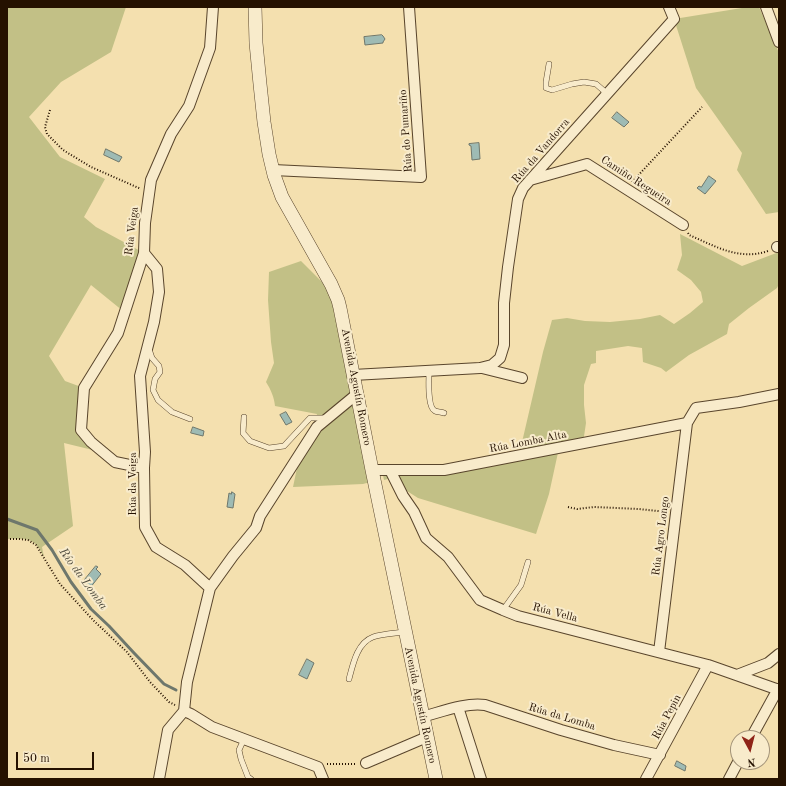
<!DOCTYPE html>
<meta charset="utf-8">
<style>
body{margin:0}
#map{position:relative;width:786px;height:786px;overflow:hidden;background:#f4e0af;font-family:"Old Standard TT",serif}
canvas{display:block}
.frame{position:absolute;inset:0;border:8px solid #251100;pointer-events:none}
.north{position:absolute;left:730px;top:730px;width:40px;height:40px;box-sizing:border-box;background:#f8ebcb;border:1px solid #a4947a;border-radius:50%;rotate:173deg;font-size:11px;font-weight:700;line-height:16px;text-align:center;color:#251100}
.north::after{content:'';display:block;margin:auto;width:14px;height:18px;background:#8f2418;clip-path:polygon(50% 0,100% 100%,50% 72%,0 100%)}
.scale{position:absolute;left:16px;top:752px;width:78px;height:18px;box-sizing:border-box;border:2px solid #251100;border-top:0;padding-left:5px;font-size:12px;line-height:14px;white-space:nowrap;color:#251100;-webkit-text-stroke:3px #f8ebcb;paint-order:stroke}
</style>
<div id="map">
<canvas width="786" height="786"></canvas>
<div class="frame"></div>
<div class="north">N</div>
<div class="scale">50 m</div>
</div>
<script>
const c = document.querySelector('canvas').getContext('2d');
c.lineJoin = 'round';
function paint(path, color) {
  c.fillStyle = color;
  c.fill(path, 'evenodd');
}
function strokePath(path, color, width, dash) {
  c.strokeStyle = color;
  c.lineWidth = width;
  c.lineCap = dash ? 'butt' : 'round';
  c.setLineDash(dash || []);
  c.stroke(path);
}
function write(font, color, halo, rows, align = 'center') {
  c.font = font + ' "Old Standard TT",serif';
  c.lineWidth = 4;
  c.setLineDash([]);
  c.textBaseline = 'middle';
  c.strokeStyle = halo;
  c.fillStyle = color;
  for (const [text, x, y, turn = 0] of rows) {
    c.save();
    c.translate(x, y);
    c.rotate((+turn || 0) * Math.PI / 180);
    c.textAlign = isNaN(turn) ? turn : align;
    if (halo) c.strokeText(text, 0, 0);
    c.fillText(text, 0, 0);
    c.restore();
  }
}
paint(new Path2D(`
 M7,7H126L111,52L61,82L29,117L60,157L105,179L84,217L96,227L144,253L123,311L91,285L49,356L65,381L84,388L81,430L105,453L64,443L73,526L42,547L44,557C42,554 40,549 37,546C31,537 17,539 7,539Z
 M748,7H759L779,53V212L766,214L737,170L742,153L696,88L674,19Z
 M680,234L742,266L779,252V284L777,288L749,308L729,324L727,334L689,355L666,372L661,368L643,362L642,348L628,346L596,351V363L591,364L584,385V405L586,423L583,443L559,448L549,494L536,534L418,498L388,479L384,480L382,470H444L519,455L543,352L552,320L567,318L585,321L610,322L640,319L660,315L674,324L690,313L703,302L701,292L691,280L677,270L682,255Z
 M301,261L337,297L374,481L363,484L293,487L297,468L314,432L311,436L317,414L275,406C274,397 271,390 266,382L274,363L271,342L268,300L269,272Z`), '#c2c086');
const water = new Path2D(`
 M382,35L383,36L385,39L383,42V43L365,45L364,37Z
 M617,112L629,122L624,127L612,118Z
 M479,143L480,159L472,160L471,146L469,145V144Z
 M106,149L122,157L119,162L104,155Z
 M709,176L716,181L705,194L697,188L699,186L701,187Z
 M286,412L292,422L286,425L280,415Z
 M193,427L204,431L203,436L191,433Z
 M232,492L235,494L233,508L227,507L229,493L231,494Z
 M96,566L98,567L96,569L101,574L90,588L83,582Z
 M307,659L314,663L307,679L299,675Z
 M677,761L686,766L685,771L675,766Z`);
paint(water, '#9ebbb4');
strokePath(water, '#6e776c', 1);
strokePath(new Path2D(`
 M7,519L37,530L52,550L71,582L91,609L109,626L134,653L164,684L176,690`), '#6e776c', 3);
const service = new Path2D(`
 M549,64L546,82V88L552,90L572,84L584,82L596,84L603,90L606,96
 M149,349L152,358L159,366L160,372L155,379L153,390L158,400L172,412L190,419
 M429,371C429,379 427,407 435,411C437,412 442,412 444,413
 M244,417L243,433L250,441L269,448L284,446L310,418H325
 M503,610L521,585L528,562
 M349,679C353,664 357,643 373,637C380,634 396,633 404,632
 M244,739L239,750L241,759L248,777L251,779`);
const minor = new Path2D(`
 M766,7L779,42
 M273,170L421,177L409,7
 M530,180L587,164L683,225
 M777,247H779
 M144,253L157,269L159,292L154,322L140,376L145,452L144,468L145,527L156,547L185,565L210,588L187,682L184,711L168,730L159,779
 M482,368L522,378
 M353,375L480,368L492,365L500,358L504,345V303L508,267L518,199L523,188L674,19L669,7
 M144,468L115,462L91,442L81,430L84,388L118,333L144,253L145,223L151,180L171,134L189,106L210,48L213,7
 M372,470H444L687,423
 M390,470L403,496L414,512L426,538L448,557L480,600L503,610L518,616L708,665L779,690
 M210,588L233,556L256,528L260,516L317,427L357,394
 M659,652L687,423L696,408L739,402L779,394
 M737,675L768,663L779,654
 M458,707L481,779
 M184,711L191,714L212,727L318,767L323,779
 M422,717C441,712 466,702 485,705L561,730L614,745L660,755
 M751,738L778,689
 M366,763L427,737
 M646,779L708,665
 M729,779L738,762`);
const tertiary = new Path2D(`
 M255,7L256,43L260,84L264,122L269,154L274,175L282,197L331,284L338,300L340,308L372,470L436,779`);
strokePath(service, '#59452c', 6);
strokePath(minor, '#59452c', 12);
strokePath(tertiary, '#59452c', 14);
strokePath(new Path2D(`
 M50,110L45,127L47,134L63,150L91,167L141,189
 M632,182L702,107
 M688,233L689,235C715,246 739,261 768,251
 M568,507L577,509L594,507L639,509L667,512
 M7,539H19L28,540L36,545L60,584L93,620L127,652L150,682L169,702L175,705
 M327,764H357`), '#251100', 2, [1, 2]);
strokePath(service, '#f8ebcb', 5);
strokePath(minor, '#f8ebcb', 10);
strokePath(tertiary, '#f8ebcb', 13);
write('11px', '#251100', '#f8ebcb', [
 ["Rúa do Pumariño",406,131,-94],
 ["Rúa da Vandorra",541,151,-49],
 ["Camiño Regueira",636,181,33],
 ["Rúa Veiga",132,231,-83],
 ["Avenida Agustín Romero",356,387,79],
 ["Rúa Lomba Alta",528,442,-11],
 ["Rúa da Veiga",133,484,-90],
 ["Rúa Agro Longo",661,536,-83],
 ["Rúa Vella",555,613,15],
 ["Avenida Agustín Romero",420,705,78],
 ["Rúa da Lomba",562,717,17],
 ["Rúa Pepin",667,717,-62]
]);
write('italic 12px', '#4f4c3f', '#f8ebcb', [
 ["Río da Lomba",83,579,54]
]);
</script>
